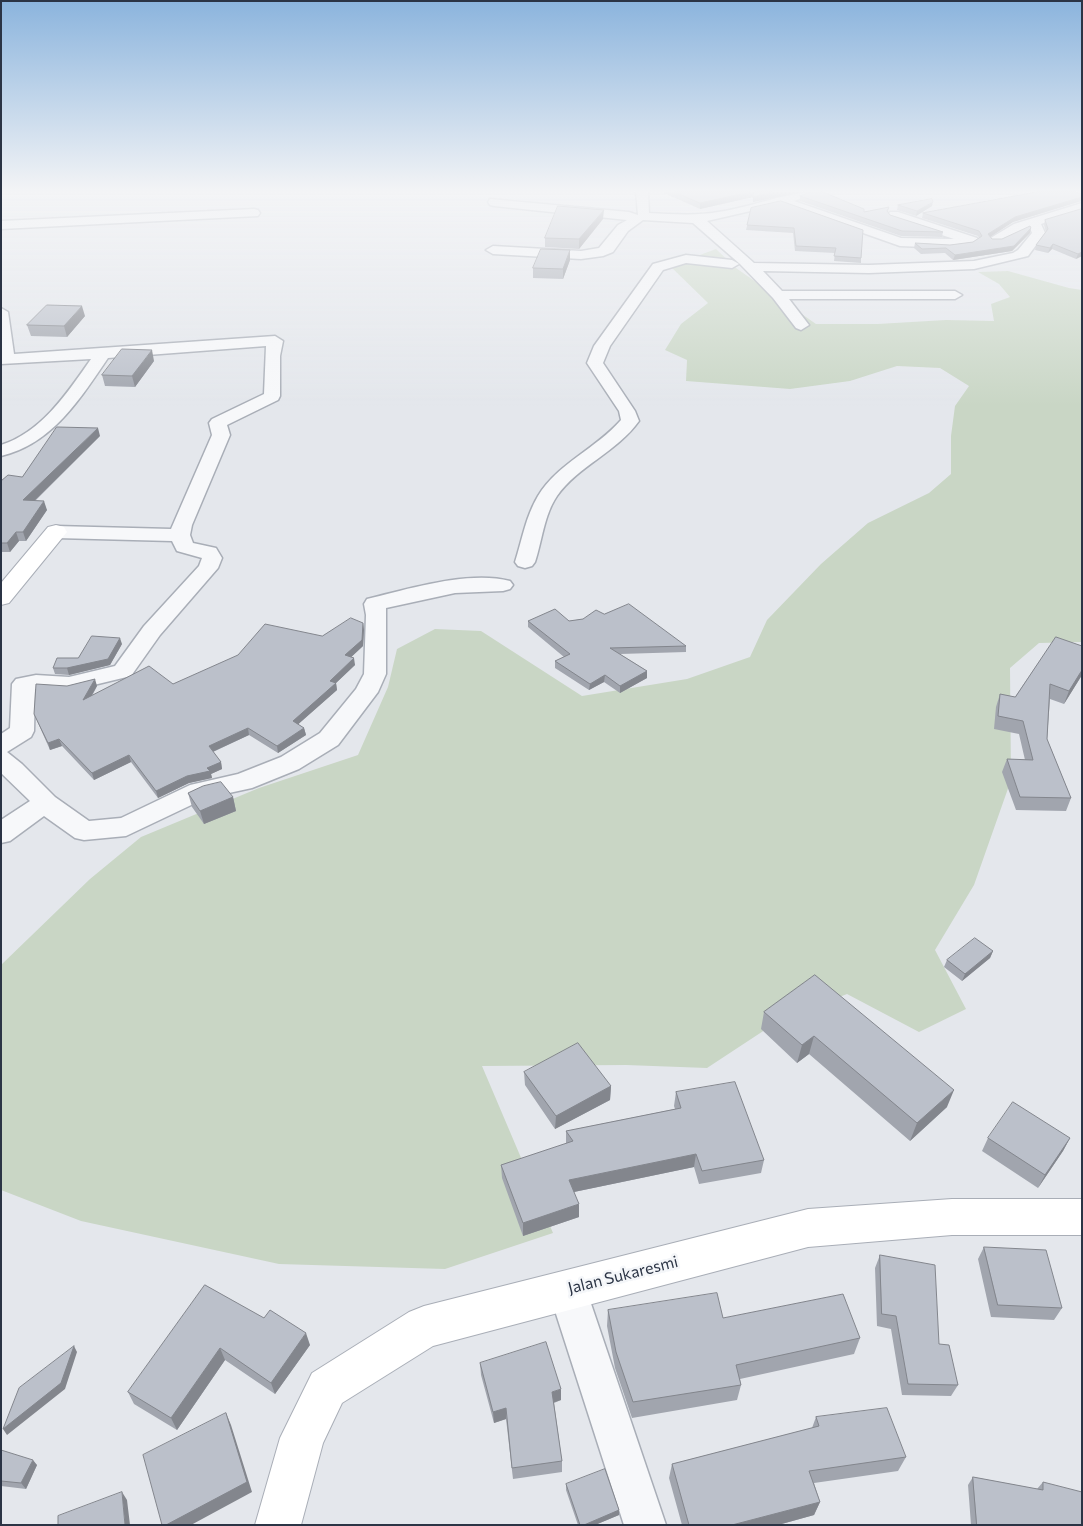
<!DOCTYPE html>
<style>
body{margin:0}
#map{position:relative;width:1083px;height:1526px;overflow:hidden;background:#e4e7ec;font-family:Commissioner,sans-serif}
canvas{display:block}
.frame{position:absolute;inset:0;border:2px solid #2b3445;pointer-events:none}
</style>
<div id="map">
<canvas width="1083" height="1526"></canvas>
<div class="frame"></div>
</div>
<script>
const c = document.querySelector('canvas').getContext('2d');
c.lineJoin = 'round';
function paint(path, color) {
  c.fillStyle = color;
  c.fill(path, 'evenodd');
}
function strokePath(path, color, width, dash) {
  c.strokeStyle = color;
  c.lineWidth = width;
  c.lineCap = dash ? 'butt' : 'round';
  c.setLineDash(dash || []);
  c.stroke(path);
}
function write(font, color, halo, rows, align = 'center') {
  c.font = font + ' Commissioner,sans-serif';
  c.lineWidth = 5;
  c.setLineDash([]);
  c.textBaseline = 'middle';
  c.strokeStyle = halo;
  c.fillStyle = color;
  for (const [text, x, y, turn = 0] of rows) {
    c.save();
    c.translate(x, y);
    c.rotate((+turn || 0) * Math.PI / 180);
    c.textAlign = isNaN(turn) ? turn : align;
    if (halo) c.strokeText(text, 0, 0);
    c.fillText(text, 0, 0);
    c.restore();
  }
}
paint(new Path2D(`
 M716,249L736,268L816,324H877L946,320L994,321L991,304L1010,297L999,284L978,272L1008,271L1069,288L1082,290V642L1039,643L1010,668L1011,780L974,885L935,950L966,1009L919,1032L847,994L780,1020L707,1068L626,1065L482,1066L553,1233L445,1269L279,1264L81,1221L1,1190V965L90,879L141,837L259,788L358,755L388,687L397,649L435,629L481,631L582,696L687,679L750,657L767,620L821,564L868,523L929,493L951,474V436L955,406L969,386L940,368L897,366L850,381L790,389L686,381L687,360L665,350L681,324L708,303L670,266Z`), '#c9d6c5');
const street = new Path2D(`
 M636,192H648L649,213C672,214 695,216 718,212C753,207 784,192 820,192L794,201L901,238L954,239L890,218L888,215L890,212H898L977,238L979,241L972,245L949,248L900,246L781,204L707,221L754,263L869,265L974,261L1013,253L1018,250L1032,233L1030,228L1001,242H991L989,239L1014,224L1082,203V211L1041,224L1045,233L1028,256L974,269L869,273L763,271L782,291H955L962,295L955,299H789L809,325L801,330L796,328L773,298L740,264L693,223L643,220L628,231L613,252L603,256L581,259L493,254L486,250L493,246L581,251L599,248L618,225L627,220L494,206L490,205L488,202L490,199L629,212L638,215Z
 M254,209L258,210L260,213L258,216L1,229V221Z
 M686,255L732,260L739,264L732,268L686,263L663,270L610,346L603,363L635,411L639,421C617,452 578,466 557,496C544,515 542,541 535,562L532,566L525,568L518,566L515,562C522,540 526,516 538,496C557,464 597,448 621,420L619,411L587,363L594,346L653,264Z
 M1,308L8,312L14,354L275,336L283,341L280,356V396L278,400L227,425L230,435L192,525L190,535L193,543L216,548L222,558L218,568L160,635L131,676L69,691L35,689L34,731L31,737L7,752L22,764L55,797L89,821L121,818L190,785L238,774L281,757L320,733L356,689L364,674L366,615L364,604L367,599C408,589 469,570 510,581L513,585L510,589L503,591L455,593L386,608V674L378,692L338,745L299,769L252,788L206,798L126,836L84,840L75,838L44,816L10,841L1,843V820L30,801L1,773V734L10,728L12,684L16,679L36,675L69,677L115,666L144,626L199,566L202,558L177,551L172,541L56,538L49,536L46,532L49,528L56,526L171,529L212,435L209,423L212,419L264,394L266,346L108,358C80,399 52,444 1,456V445C42,432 68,392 91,359L1,364Z
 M567,1271L580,1276L586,1289L666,1525H624L548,1289L554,1276Z`);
const secondary = new Path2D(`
 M56,525L64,527L67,532L9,603L1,605V583L48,527Z
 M952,1199H1082V1235H952L808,1247L433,1346L342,1403L323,1443L301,1525H255L280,1438L312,1373L409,1312L424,1306L808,1209Z`);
strokePath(street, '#a9aeb7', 3);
strokePath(secondary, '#a9aeb7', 2);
paint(street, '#f7f8fa');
paint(secondary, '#fff');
paint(new Path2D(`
 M664,192H800L753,202V197L700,209L664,193Z
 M1053,193L1082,194V201L1013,222L990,237L992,239H1002L1030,233L1012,251L953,260L945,253L921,254L914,248L915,243L950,245L973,242L979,238L978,236L922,218L923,213Z
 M800,196L864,212L889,207L888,212L890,215L943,232L942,237L901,236L800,201Z
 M898,205L932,206L916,216L897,210Z
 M751,208L861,258V263L834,261L835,253L795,251L793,233L746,230Z
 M1082,209V256L1076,259L1052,249L1048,253L1035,250L1036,245L1046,232L1044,225L1045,220Z
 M603,219L579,249L545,247V238Z
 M570,260L563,279L533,278V268Z
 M85,316L67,337L31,336L27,325Z
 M154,361L135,387L105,386L102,375Z
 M100,436L35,501L47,510L26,541H19L10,552H1V481L22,477Z
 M604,614L686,646V652L620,654L647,671V678L620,693L604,682L589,690L555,668V661L564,657L528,627V621H569L583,619Z
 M363,623L364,630L363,646L351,657L355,665L336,683L337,690L298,724L304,728L306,735L278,753L249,735L213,752L221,762L222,769L211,774L212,778L189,783L158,798L131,762L94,780L62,746L50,750L34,714L67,686H97L92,696L173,684Z
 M1056,637L1082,675L1064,704L1050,699L1047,739L1071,798L1066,811L1016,810L1002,772L1007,759L1025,760L1019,734L994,729L996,707L1000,694L1015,697Z
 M122,644L110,665L69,675L55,674L53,668L78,658Z
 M188,793L233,797L236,811L204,824L192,807Z
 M993,951L990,958L962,981L944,967L947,960Z
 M815,975L947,1107L910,1141L809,1054L797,1063L761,1029L764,1012Z
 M524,1072L611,1086L610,1100L555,1129L525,1085Z
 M676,1092L764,1160L761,1173L699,1184L694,1167L574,1192L579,1217L523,1236L502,1178L501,1165L566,1144V1131L675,1109L674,1106Z
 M988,1138H1070L1063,1151L1038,1188L982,1151Z
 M984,1247L1062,1308L1054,1320L991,1317L978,1259Z
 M880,1255L939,1344L958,1385L951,1396L902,1395L891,1329L877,1326L875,1268Z
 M205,1285L310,1345L275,1394L225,1360L177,1430L134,1404L128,1392Z
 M608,1310L723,1318L860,1338L854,1354L740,1379L741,1385L737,1400L632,1418L615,1368L607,1326Z
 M480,1363L561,1400L554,1403L562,1461V1472L513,1479L506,1419L494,1423L481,1375Z
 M816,1417L906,1457L898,1471L814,1483L820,1502L814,1515L778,1525H682L669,1478L672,1464L812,1428Z
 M1,1450L37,1465L26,1489L1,1486Z
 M973,1477L1037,1489L1043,1482L1082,1525H971L968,1485Z
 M566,1484L619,1510V1515L595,1525H578L566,1490Z`), '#a1a5ae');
paint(new Path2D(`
 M751,192H800L753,202V197L700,209V203Z
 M1082,197L1081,201L1013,222L987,239L988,234L1015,217Z
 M933,202L932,206L916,216L917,211Z
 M604,210L603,219L579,249V239Z
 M1031,228L1030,233L1012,251L953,260L955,255L1014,246Z
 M1053,244L1052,249L1048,253L1050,248Z
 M570,250V260L563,279V269Z
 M1082,252V256L1076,259L1078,254Z
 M82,306L85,316L67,337L64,326Z
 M152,350L154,361L135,387L132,376Z
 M98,428L100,436L26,509L23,500Z
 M44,501L47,510L26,541L23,532Z
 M16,532L19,541L10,552L7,543Z
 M363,623L364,630L363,646L346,662L345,655Z
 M120,638L122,644L110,665L69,675L67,668Z
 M354,658L355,665L336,683L337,690L294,728L293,721L330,681Z
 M1082,670V675L1064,704L1069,691Z
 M647,671V678L620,693V686Z
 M605,675L604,682L589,690L590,684Z
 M95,679L97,686L85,707L83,700Z
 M248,728L249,735L210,753L209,746Z
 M304,728L306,735L278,753L277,746Z
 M59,739L62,746L50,750L48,743Z
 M129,755L131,762L94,780L92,773Z
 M221,762L222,769L211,774L212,778L189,783L158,798L156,791L187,776Z
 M233,797L236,811L204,824L200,811Z
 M993,951L990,958L962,981L965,974Z
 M814,1036L809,1054L797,1063L802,1045Z
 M611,1086L610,1100L555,1129L556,1116Z
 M954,1090L947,1107L910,1141L917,1123Z
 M1070,1138L1063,1151L1038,1188L1045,1175Z
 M696,1154L694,1167L569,1193V1180Z
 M579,1204V1217L523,1236V1223Z
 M306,1333L310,1345L275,1394L271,1383Z
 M74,1346L77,1352L65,1389L7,1435L3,1429Z
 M220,1348L225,1360L177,1430L171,1418Z
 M561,1389V1400L552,1403V1392Z
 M506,1408V1419L494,1423L493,1412Z
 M226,1413L231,1425L252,1492L191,1525H166Z
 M33,1460L37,1465L26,1489L21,1483Z
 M122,1492L127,1500L130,1525H125Z
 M820,1502L814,1515L778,1525H732Z
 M619,1510V1515L595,1525H584Z`), '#83868d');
const building = new Path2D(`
 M675,192H751L700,203Z
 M754,192H773L753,197Z
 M812,192H823L864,209V212L889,207L887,211L890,215L943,232L902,231L800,196Z
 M1037,192H1076L1082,194V197L1015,217L988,234L992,239H1002L1030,226L1031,228L1014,246L955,255L946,248L922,249L915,243L950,245L973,242L982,236L979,231L923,213Z
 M932,199L933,202L917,211L898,205Z
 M781,201L863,230L861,258L834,256L836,248L796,246L794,228L747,225L751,208Z
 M558,206L604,210L579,239L545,238Z
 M1082,209V252L1078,254L1053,244L1050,248L1036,245L1048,229L1045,220Z
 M541,249L570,250L563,269L533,268Z
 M47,305L82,306L64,326L27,325Z
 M122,349L152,350L132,376L102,375Z
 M57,427L98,428L23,500L44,501L23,532H16L7,543H1V481L8,475L22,477Z
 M629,604L686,646L610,648L647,671L620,686L605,675L590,684L555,661L570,654L528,621L555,609L569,621L583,619L596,610L604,614Z
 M351,618L363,623L362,640L345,655L354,658L330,681L336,683L293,721L304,728L277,746L248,728L209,746L221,762L207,768L210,771L187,776L156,791L129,755L92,773L59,739L48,743L34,714L36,684L67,686L95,679L83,700L149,666L173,684L238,655L265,624L322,636Z
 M92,636L120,638L108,659L67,668H53L57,658H78Z
 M1056,637L1082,646V670L1069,691L1050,684L1047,739L1071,798L1020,797L1007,759L1033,760L1023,721L998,716L1000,694L1015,697Z
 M221,782L233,797L200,811L188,793L203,786Z
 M975,938L993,951L965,974L947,960Z
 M815,975L954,1090L917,1123L814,1036L802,1045L764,1012Z
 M578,1043L611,1086L556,1116L524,1072Z
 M735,1082L764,1160L702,1171L696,1154L569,1180L579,1204L523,1223L501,1165L573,1141L566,1131L681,1108L676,1092Z
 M1013,1102L1070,1138L1045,1175L988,1138Z
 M984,1247L1046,1250L1062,1308L998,1305Z
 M880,1255L935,1265L939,1344L949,1345L958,1385L908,1384L896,1316L882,1314Z
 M205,1285L264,1318L270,1310L306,1333L271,1383L220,1348L171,1418L128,1392Z
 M717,1293L723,1318L843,1294L860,1338L736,1365L741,1385L633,1402L616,1352L608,1310Z
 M546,1342L561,1389L552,1392L562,1461L512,1468L506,1408L493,1412L480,1363Z
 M74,1346L61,1383L3,1429L19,1388Z
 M887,1408L906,1457L809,1471L820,1502L732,1525H689L672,1464L819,1426L816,1417Z
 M226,1413L247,1482L166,1525H162L143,1455Z
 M1,1450L33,1460L21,1483L1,1481Z
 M605,1469L619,1510L584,1525H580L566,1484Z
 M973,1477L1043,1490V1482L1082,1492V1525H977Z
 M122,1492L125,1525H58V1516Z`);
paint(building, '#bbc0ca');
strokePath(building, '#83868d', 1);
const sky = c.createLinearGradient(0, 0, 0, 406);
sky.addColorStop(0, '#8bb4dd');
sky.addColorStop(0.47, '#f3f4f6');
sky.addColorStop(1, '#f3f4f600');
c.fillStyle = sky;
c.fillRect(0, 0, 1083, 406);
write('16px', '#2b3445', '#f4f6f9', [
 ["Jalan Sukaresmi",623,1275,-14]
]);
</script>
